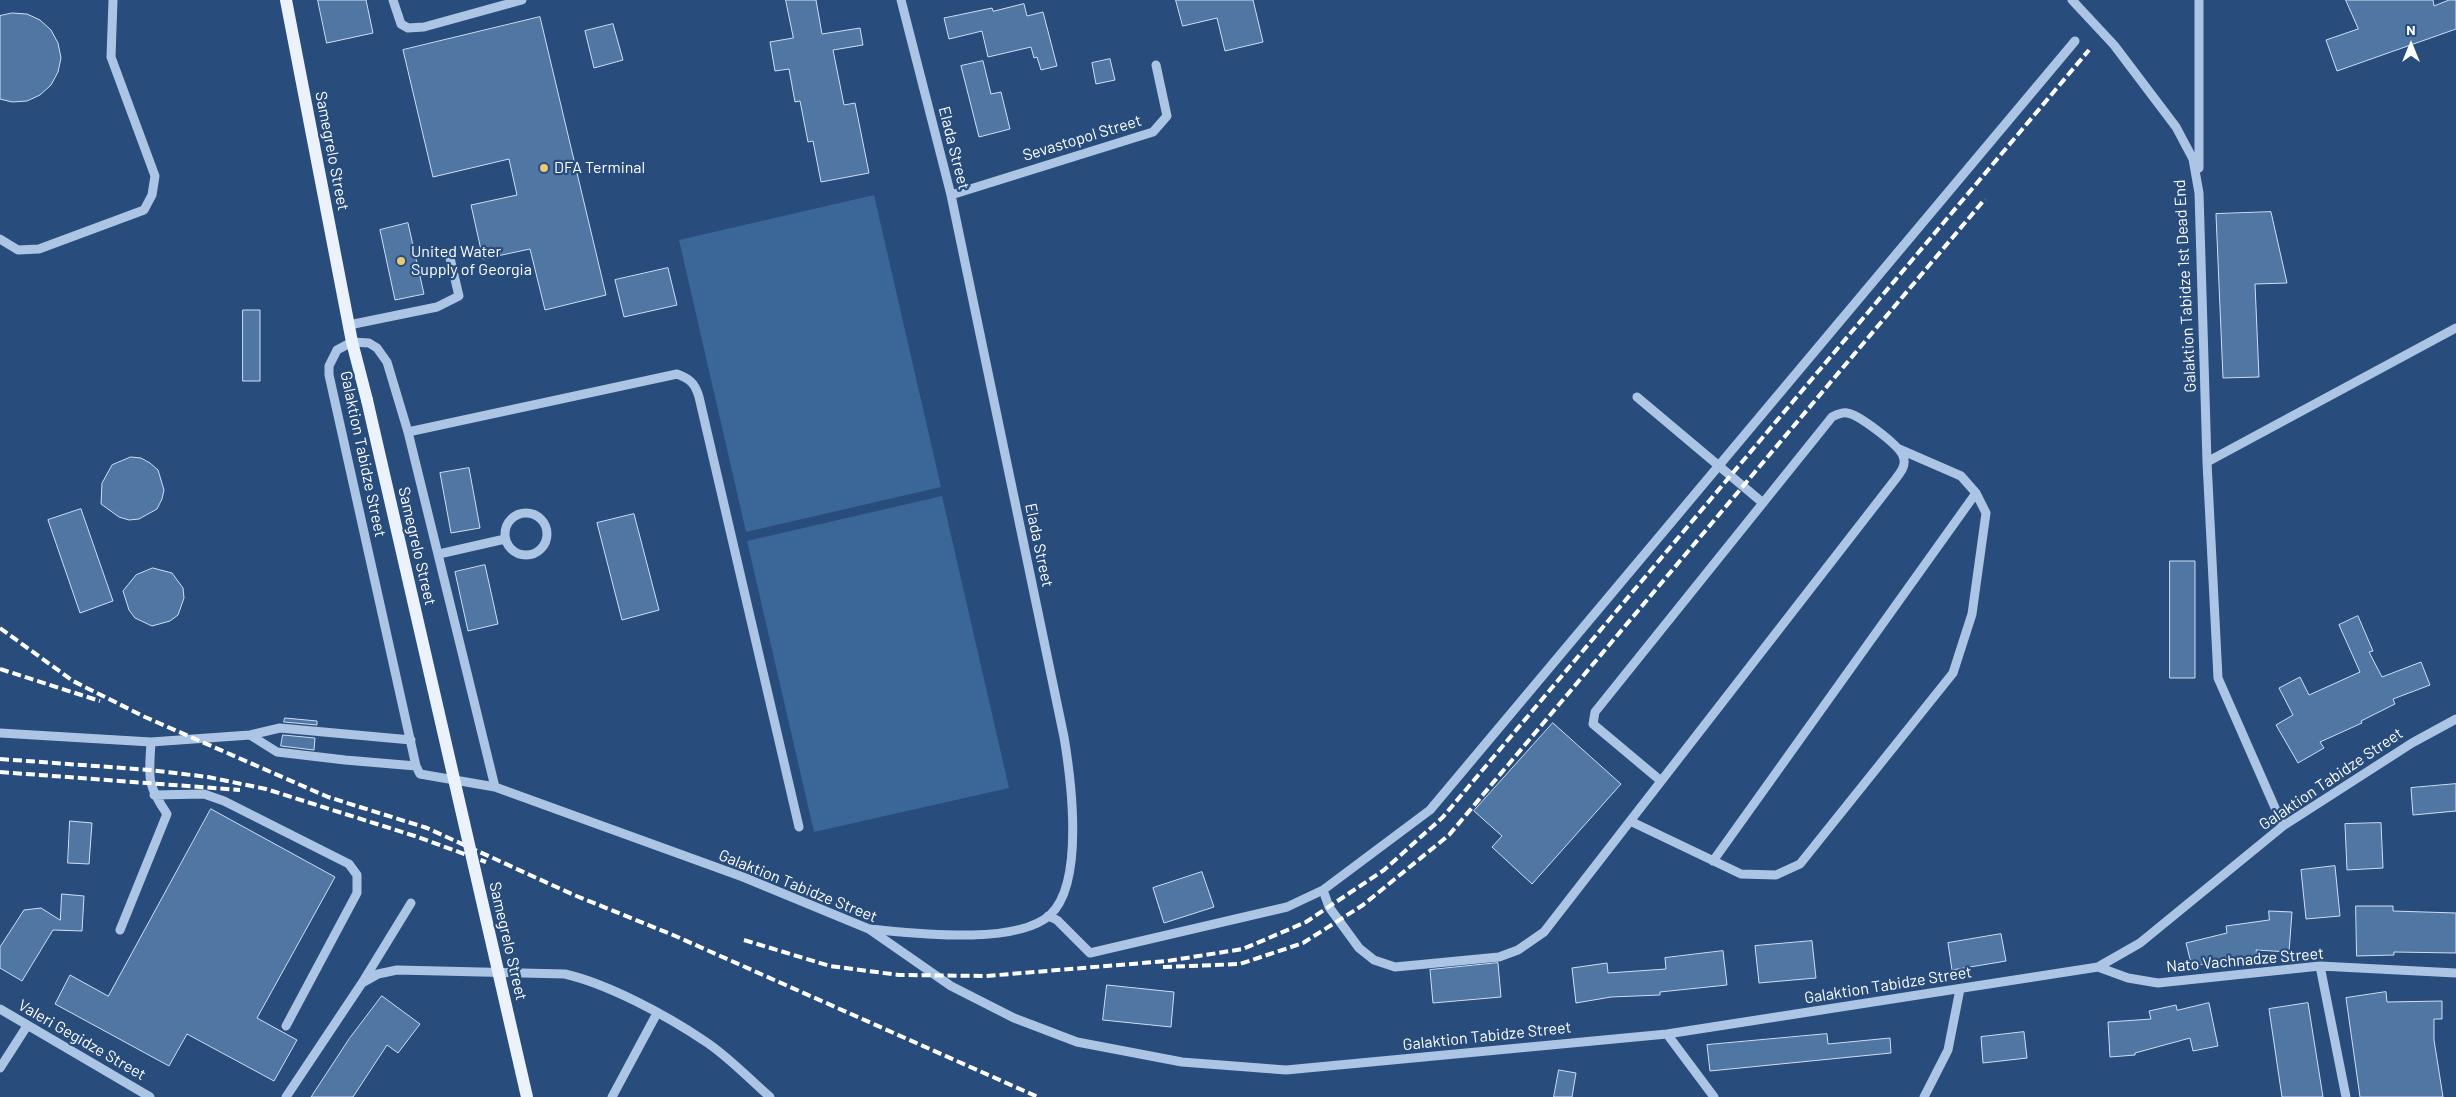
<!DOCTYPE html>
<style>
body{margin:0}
#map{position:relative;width:2456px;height:1097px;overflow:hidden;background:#284c7b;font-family:Barlow,sans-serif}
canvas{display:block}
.north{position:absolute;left:2386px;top:20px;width:50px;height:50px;-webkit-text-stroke:4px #284c7b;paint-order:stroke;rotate:0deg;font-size:14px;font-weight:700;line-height:20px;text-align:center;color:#fff}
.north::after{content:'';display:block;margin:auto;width:18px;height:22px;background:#fff;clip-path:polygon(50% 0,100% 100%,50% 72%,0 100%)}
</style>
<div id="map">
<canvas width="2456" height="1097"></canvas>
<div class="north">N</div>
</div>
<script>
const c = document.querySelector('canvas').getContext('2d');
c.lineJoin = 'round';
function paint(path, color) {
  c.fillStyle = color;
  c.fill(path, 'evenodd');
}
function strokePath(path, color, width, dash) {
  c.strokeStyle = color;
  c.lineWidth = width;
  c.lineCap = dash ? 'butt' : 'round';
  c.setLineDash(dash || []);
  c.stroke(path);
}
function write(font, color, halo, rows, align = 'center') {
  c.font = font + ' Barlow,sans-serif';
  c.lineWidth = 4.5;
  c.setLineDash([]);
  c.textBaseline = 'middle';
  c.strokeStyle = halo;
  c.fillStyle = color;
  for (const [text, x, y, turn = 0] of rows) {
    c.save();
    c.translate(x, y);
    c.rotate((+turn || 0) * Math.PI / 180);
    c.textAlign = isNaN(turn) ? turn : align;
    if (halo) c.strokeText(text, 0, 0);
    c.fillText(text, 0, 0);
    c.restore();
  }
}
paint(new Path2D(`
 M874,195L941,487L746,532L679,240Z
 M942,496L1009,788L814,832L747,541Z`), '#3b6698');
const building = new Path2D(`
 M318,0H366L373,33L327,43Z
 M786,0H816L822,34L860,28L863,45L833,50L844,105L855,103L869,173L821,182L813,141L808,142L800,101L795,102L789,69L775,71L770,42L793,38Z
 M1176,0H1253L1263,42L1225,51L1217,18L1183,26Z
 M2346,0H2433L2434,6L2449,0H2456V29L2337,71L2326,40L2358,29Z
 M1024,4L1027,16L1043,12L1057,66L1041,70L1037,57L1034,58L1031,47L988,57L982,31L949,39L944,18L992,8L993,11Z
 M12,13L27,14L40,20L51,30L58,43L61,58L58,72L51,85L40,95L27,101L12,102L0,99V16Z
 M540,17L606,295L545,310L530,249L483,259L471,205L517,195L509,159L433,177L403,50Z
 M613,24L623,60L594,68L585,31Z
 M1110,59L1115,80L1096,84L1092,63Z
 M983,61L991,94L1001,92L1010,129L979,137L961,66Z
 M2271,212L2287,283L2255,284L2259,377L2223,378L2216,214Z
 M408,223L424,294L395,300L380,230Z
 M668,268L677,305L624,317L615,280Z
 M243,310H260V381H243Z
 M131,457L141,458L150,463L158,470L164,490L162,499L157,509L139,519L129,520L119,517L101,504L102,483L112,465Z
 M469,468L480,528L451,533L440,473Z
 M81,509L113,601L80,613L48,520Z
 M634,514L659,610L622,620L597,523Z
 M2170,561H2195V678H2170Z
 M485,565L498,624L468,631L455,572Z
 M153,568L172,573L183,588L184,598L178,615L170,621L152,626L135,618L129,610L123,591L136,575Z
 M2358,616L2373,651L2369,652L2382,677L2421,662L2430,685L2393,699L2395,704L2361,721L2362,723L2320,742L2324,748L2298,763L2276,725L2293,715L2279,688L2300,677L2309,695L2360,672L2339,625Z
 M285,718L317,721V725L284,722Z
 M1553,723L1621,784L1532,884L1492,847L1502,836L1474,811Z
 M283,735L315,738L314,750L281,746Z
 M2456,784V811L2413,815L2411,788Z
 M211,809L335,877L257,1018L297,1040L274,1081L187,1034L169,1066L55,1004L70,975L108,996Z
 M70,821L92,823L89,864L68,863Z
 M2381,823L2383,868L2347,870L2345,824Z
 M2335,866L2340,916L2306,919L2301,870Z
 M1202,872L1214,907L1164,923L1153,888Z
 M62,894L84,896L82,931L53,930L22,981L0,968V947L24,910L41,908L60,920Z
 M2356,906H2393V911L2456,913V953L2394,952V955L2357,956Z
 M2269,911L2292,912L2289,952L2256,950L2257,957L2231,961L2230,957L2192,967L2186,943L2227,933L2226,926L2269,920Z
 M2001,934L2006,961L1952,970L1948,943Z
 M1812,941L1816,978L1759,983L1755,946Z
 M1723,951L1727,985L1660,992V995L1611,997L1576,1003L1572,968L1607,963L1608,973L1666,969L1665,958Z
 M1498,963L1501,997L1433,1003L1430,970Z
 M1107,985L1174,992L1171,1027L1103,1020Z
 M2386,992L2387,1002L2442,1001V1019H2434V1040L2443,1097H2360L2346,998Z
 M382,996L420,1024L398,1053L387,1045L353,1097H311L349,1039Z
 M2209,1003L2218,1046L2193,1051L2190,1038L2135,1053V1055L2110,1057L2108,1022L2151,1019L2149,1011L2176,1005L2177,1010Z
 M2308,1003L2323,1097H2282L2269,1009Z
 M2024,1032L2027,1058L1983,1063L1981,1037Z
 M1827,1034L1828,1044L1890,1038L1891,1053L1710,1071L1707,1045Z
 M1559,1070L1576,1073L1572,1097H1554Z`);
paint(building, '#5076a3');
strokePath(building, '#cedff3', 1);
strokePath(new Path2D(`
 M393,0L401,24L408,28L424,27L522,0
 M2072,0L2114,45L2176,127L2193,159L2199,193L2207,462L2218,678L2283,826
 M2199,168V0
 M951,195L1153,132L1167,116L1156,65
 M0,239L18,250L39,249L144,210L152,195L155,176L111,57L113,0
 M349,325L437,307L459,296L450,258
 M1637,397L1763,503
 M408,432L677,374C690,379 695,383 699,397L799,827
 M2207,462L2456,328
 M505 534a21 21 0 1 1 42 0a21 21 0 1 1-42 0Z
 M439,554L505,539
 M0,733L151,742L250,735L280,728L411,740
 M250,735L277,752L345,760L416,766
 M495,787L408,432L387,362L377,348L369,343L352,342L337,350L329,366V375L416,766L420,774L495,787L743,877L869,929L951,986L1014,1018L1077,1042L1182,1062L1286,1070L1667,1034L2098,967L2140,943L2283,826L2412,743L2456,719
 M154,795L204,794L224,801L349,864L357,875V893L286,1026
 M1630,821L1741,874L1776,875L1800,864L1953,673L1972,614L1986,513L1976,493L1961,476L1899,449
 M1713,861L1976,493
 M1323,890L1329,907L1359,948L1374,960L1395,967L1499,957L1518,950L1544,932L1894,481C1900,473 1907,466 1903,456C1899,445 1858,414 1847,413C1842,412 1836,415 1832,417L1595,712L1593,724L1661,781
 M1048,916L1057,920L1090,953L1287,907L1323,890L1430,810L2075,41
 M870,929C914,933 1015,946 1050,915C1085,883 1071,779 1064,737L951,195L901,0
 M120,930L167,814C146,783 149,778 151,742
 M2320,966L2346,1097
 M2098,967L2128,978L2158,983L2320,966L2456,973
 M362,983L411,903
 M0,1009L150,1097
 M1667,1034L1714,1097
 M0,1068L27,1026
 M286,1097L362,983L378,974L397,970L565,974C608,984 666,1015 703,1040C727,1055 748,1078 770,1097
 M612,1097L657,1013
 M1924,1097L1948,1050L1960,989`), '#acc5e4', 9);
strokePath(new Path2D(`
 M286,0L352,342L367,400`), '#ebf2fc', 12);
strokePath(new Path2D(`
 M0,628L73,681L145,717L328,797L427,828L574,895L673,935L1038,1097
 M0,669L100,701
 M0,759L150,770L208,777L266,789L418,837L486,862
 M0,772L240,790
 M744,940L830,966L899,975L986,976L1167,961L1243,949L1306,922L1384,870L1443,817L2089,50
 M1163,967L1240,964L1303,943L1363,905L1449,835L1985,199`), '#fff', 4, [9, 4]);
strokePath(new Path2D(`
 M367,400L527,1097`), '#ebf2fc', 12);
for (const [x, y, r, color] of [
 [544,168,5,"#ebc873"],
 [401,261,5,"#ebc873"]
]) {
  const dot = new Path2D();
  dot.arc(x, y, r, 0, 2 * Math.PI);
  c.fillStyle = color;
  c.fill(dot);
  strokePath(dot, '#284c7b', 2);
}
write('16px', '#fff', '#284c7b', [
 ["Sevastopol Street",1082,138,-17],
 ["Elada Street",954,148,76],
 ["Samegrelo Street",332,151,79],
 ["Galaktion Tabidze 1st Dead End",2185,286,-93],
 ["Galaktion Tabidze Street",363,454,78],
 ["Elada Street",1039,545,78],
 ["Samegrelo Street",417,546,77],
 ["Galaktion Tabidze Street",2331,779,-34],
 ["Galaktion Tabidze Street",798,886,22],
 ["Samegrelo Street",508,941,77],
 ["Nato Vachnadze Street",2245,960,-5],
 ["Galaktion Tabidze Street",1888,985,-9],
 ["Galaktion Tabidze Street",1487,1036,-6],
 ["Valeri Gegidze Street",82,1040,30]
]);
write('16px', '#fff', '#284c7b', [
 ["DFA Terminal",554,168],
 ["United Water",411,252],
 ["Supply of Georgia",411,270]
], 'left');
</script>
